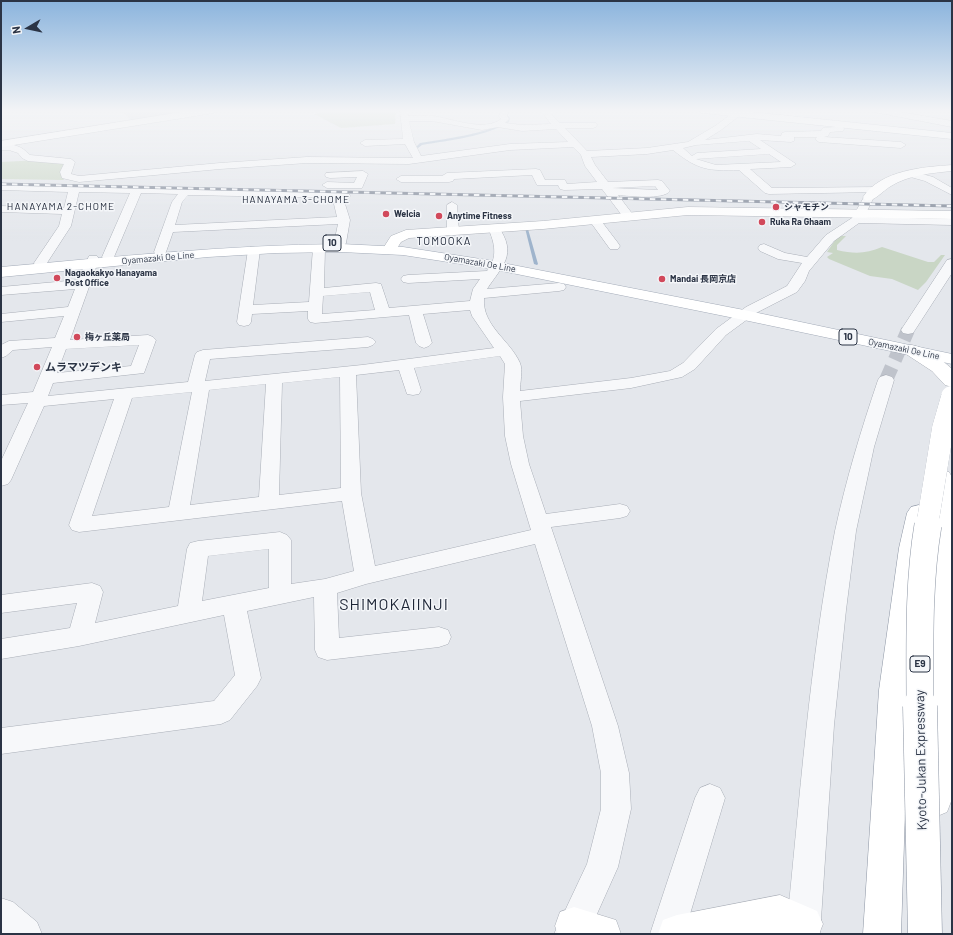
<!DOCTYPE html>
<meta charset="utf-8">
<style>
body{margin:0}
#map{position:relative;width:953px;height:935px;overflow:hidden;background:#e4e7ec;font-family:Barlow,sans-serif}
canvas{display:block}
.frame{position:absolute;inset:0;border:2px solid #2b3445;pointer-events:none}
.north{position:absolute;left:8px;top:8px;width:40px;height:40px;-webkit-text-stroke:3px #f4f6f9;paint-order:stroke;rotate:261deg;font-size:11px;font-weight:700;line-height:16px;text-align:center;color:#2b3445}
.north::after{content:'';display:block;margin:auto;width:14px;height:18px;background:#2b3445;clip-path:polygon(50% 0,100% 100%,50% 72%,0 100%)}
</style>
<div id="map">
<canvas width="953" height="935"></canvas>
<div class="frame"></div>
<div class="north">N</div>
</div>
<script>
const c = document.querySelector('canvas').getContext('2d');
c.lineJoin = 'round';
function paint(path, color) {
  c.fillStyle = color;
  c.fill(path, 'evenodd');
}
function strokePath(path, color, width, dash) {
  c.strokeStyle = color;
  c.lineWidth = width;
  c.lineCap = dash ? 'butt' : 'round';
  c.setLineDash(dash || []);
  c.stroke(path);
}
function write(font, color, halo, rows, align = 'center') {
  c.font = font + ' Barlow,"Noto Sans JP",sans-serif';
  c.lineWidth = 3;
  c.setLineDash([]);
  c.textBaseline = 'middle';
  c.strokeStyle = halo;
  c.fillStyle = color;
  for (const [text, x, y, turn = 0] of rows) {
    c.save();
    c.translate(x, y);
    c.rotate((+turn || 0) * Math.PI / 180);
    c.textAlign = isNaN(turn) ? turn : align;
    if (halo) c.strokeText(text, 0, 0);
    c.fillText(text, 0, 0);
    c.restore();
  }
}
paint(new Path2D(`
 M120,110H208L133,122Z`), '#d2d6de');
paint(new Path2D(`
 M316,110H396L395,124L341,128L314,114L320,113Z
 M39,160L64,162L61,174L64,180L1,179V162Z
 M838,236H846L837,245V250C854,254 866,254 882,247L928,262H934L941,255H945L926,282L918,290L892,279L870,276L829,259L827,257L833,253L827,252Z`), '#c9d6c5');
paint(new Path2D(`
 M509,110L510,111L507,114L510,118L509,122C485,137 450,140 422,145L418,148L416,147L420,143C450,138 480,135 507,122L508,118L505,114Z
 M525,228L528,229L538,264L537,265L534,264Z`), '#9fb4cc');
strokePath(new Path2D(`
 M886,380L908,330`), '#bfc3cb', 14, [14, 8]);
const street = new Path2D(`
 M400,110H408V116C417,116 425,115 434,116C452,119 485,132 501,119L499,116L501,110H509L507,116L509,119L505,123L522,125L551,124L544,115V110H552V115L560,123H596L597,125L596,127L593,128H565L587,151L647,148L688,142L715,126L737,110H747L721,130L705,140L757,134L781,136L782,133L785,132L821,131L823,128L835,127L834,124L838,121L841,122L844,129L843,131L830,132L828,136L824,137L901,142L906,145L901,148L819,142L815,139L817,137H794V141L791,142L760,140L796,164L791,167L750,169L772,188L880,187L881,189L876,192L769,194L765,193L739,170C708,171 698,170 673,150L647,154L591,157L595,165L608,182L658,180L662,181L670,191C663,200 630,196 618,195L634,216L632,218H624L602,189L564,190L560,189L558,185H537L532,175L454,179L453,181L449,182H401L396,179L401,176H442L447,173L536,169L540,170L545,180H565L567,184L597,182L585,166L581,155L573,147L510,150L409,164L307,163L220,169L79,182L62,178L60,172L64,164L28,161L22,158L18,153L9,150H1V144C15,144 21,146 30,155L71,159L75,162L71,174L79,176L220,163L307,157L413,158L405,144L365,146L360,143L365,140L403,139ZM409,121H432L482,130L498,127L522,131L556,129L568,142L510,144L421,156L414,142ZM749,141L761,149L697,153L692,156L683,148L696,145ZM769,154L781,162L716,165L696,159ZM655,186L658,190L612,188Z
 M870,110H890L952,121V127L874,112Z
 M363,171L368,174L362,188H327L322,185L327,182L354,183L357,177L330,178L326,177L325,175L326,173Z
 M911,171L933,177L952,188V195L925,181L907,176L906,174L907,172Z
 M1,184L340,192L349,194L350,196L345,204L350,220L346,243L344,246H336L334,243L338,224L173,232L166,252L164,255H156L154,252L172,202L178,194L141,193L114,257L112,260H104L102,257L130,193L79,192L71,226L45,266H35L34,263L59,226L62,214L1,212V206L64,208L68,192L1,190ZM188,195L338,198L334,204L337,217L175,225L182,202Z
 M869,194L874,197L864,217L952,219V225L859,223L834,241L809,271L805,281L797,292L756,313L726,335L695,369L682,377L631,388L520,401L523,436L529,464L546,514L620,504L627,506L630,511L627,516L620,518L551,527L618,726L629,773L631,809L618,867L588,934H554L587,864L601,809V773L592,726L535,544L366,584L337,593L339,638L439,627L448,630L451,637L448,644L439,647L327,660L318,657L315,650L314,597L247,611L261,678L257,686L230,720L221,724L1,754V728L214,701L235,675L224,615L79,646L1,659V639L70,628L77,603L1,613V595L92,583L100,586L103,592L95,623L178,606L187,549L190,543L198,541L280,532L287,535L291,540V584L325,579L354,571L342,501L79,532L72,530L69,525L114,399L44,406L11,480L8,484L1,486V461L28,403L1,405V395L33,392L52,347L13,350L6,356L1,358V345L9,341L55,338L64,316L1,322V314L68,307L75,289L1,295V287L78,280L89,256H97L99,259L70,340L148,335L153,337L156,340L144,373L53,383L48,396L188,382L195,355L197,352L203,350L368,337L373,339L376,342L373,345L368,347L210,359L205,381L362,365L494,348L472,316L470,310L423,314L432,343L429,346L424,348L419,346L416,343L409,315L315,323L310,322L308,319V311L252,314L251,322L249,325L244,326L239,325L237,322L248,250L250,247H258L260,250L253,305L309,302L313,248L315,245H323L325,248L324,288L376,283L381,284L389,308L470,301L473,289L480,279L408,283L403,282L401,279L403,276L408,275L487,271C498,258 495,243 488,228L490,226H498C518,255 502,266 487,289L559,283L564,284L566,287L564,290L559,291L484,298C482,326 510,340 520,363C523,370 520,383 520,391L631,378L670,371L683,363L716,329L746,307L787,286L802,263L778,259L760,251L758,248L760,245L764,244L785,253L807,257L826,235L852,218L864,197ZM370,292L375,310L322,314L323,296ZM139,345L131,366L57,373L66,349ZM500,356L505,364L503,397L505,436L511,464L531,530L375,566L361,493L356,375L399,370L407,394L413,395L419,394L421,390L414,368ZM340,377L341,488L279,495L282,383ZM266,384L259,497L190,505L209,390ZM192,392L169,507L92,516L132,398ZM269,549V588L202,601L208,556Z
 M452,202L457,205L459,231L457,233H449L447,231V205Z
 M595,217L599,218L618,243L620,246L618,249H610L589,220L591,218Z
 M952,259V273L915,330L913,333L908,334L903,333L901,330L947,260Z
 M886,375L892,377L894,380L874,447L856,531L846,610L834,725L820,934H786C800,800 809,664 835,531C846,480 861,430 878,380L880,377Z
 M710,784L720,788L725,798L684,934H650L695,798L700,788Z
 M1,898L13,902L37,922L42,934H1Z`);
const secondary = new Path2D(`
 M194,110H218L214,113L1,147V141Z
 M952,165V171C931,173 909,175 891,186C882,191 875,202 865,200L863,197C881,170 923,167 952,165Z
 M688,207L952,211V219L688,215L543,229L409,238L401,242L394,253L389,254L384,253L382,250L391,236L406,230L543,221Z
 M912,345C927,348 941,359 952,369V387L945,385L932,371L906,354L903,350L906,346Z
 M941,470L949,472L952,477V799L947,812L935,817L923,812L918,800L926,737L931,585L930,477L933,472Z
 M780,895L817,911L823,924L819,934H658L663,920L677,915Z
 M574,907L616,920L621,934H558L555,926L560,912Z`);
const primary = new Path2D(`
 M698,110H733L952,133V139L702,113Z
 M341,244L403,247L487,260L744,310L952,354V364L744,320L487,268L403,255L341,252L276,253L208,257L1,277V267C114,257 227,245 341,244Z`);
const highway = new Path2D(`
 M919,505L927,507L931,513L923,548L909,690L901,934H863L879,690L899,548L907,513L911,507Z`);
strokePath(street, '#a9aeb7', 1);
strokePath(secondary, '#a9aeb7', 1);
strokePath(primary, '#a3abb8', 1);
strokePath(highway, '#8b94a3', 1);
paint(street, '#f7f8fa');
paint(secondary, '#fff');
paint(primary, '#fff');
paint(highway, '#fff');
const rail = new Path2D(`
 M1,184L952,206`);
strokePath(rail, '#7d8696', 3);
strokePath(rail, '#f4f6f9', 2, [5.5]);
const highwayBridgeFar2 = new Path2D(`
 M927,526L943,428L952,397`);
const highwayBridgeFar1 = new Path2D(`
 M920,707C920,646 918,585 928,525`);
const highwayBridge = new Path2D(`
 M920,706L925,934`);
strokePath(highwayBridgeFar2, '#8b94a3', 22, []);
strokePath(highwayBridgeFar1, '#8b94a3', 28, []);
strokePath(highwayBridge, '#8b94a3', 35, []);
strokePath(highwayBridgeFar2, '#fff', 22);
strokePath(highwayBridgeFar1, '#fff', 27);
strokePath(highwayBridge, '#fff', 34);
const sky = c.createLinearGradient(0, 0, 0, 241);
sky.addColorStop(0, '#8bb4dd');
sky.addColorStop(0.46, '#f3f4f6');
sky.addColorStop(1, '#f3f4f600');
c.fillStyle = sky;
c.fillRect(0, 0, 953, 241);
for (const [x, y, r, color] of [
 [776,207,4,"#d1495b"],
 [386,214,4,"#d1495b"],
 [439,216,4,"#d1495b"],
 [762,222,4,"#d1495b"],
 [57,278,4,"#d1495b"],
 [662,279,4,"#d1495b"],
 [77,337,4,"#d1495b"],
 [37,367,4,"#d1495b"]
]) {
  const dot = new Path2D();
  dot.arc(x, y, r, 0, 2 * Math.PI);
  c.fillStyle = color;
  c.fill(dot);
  strokePath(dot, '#f4f6f9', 1.5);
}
write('bold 9px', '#2b3445', '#f4f6f9', [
 ["シャモチン",784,207],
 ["Welcia",394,214],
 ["Anytime Fitness",447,216],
 ["Ruka Ra Ghaam",770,222],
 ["Nagaokakyo Hanayama",65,273],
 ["Post Office",65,283],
 ["Mandai 長岡京店",670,279],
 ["梅ヶ丘薬局",85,337]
], 'left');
write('9px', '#2b3445', '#f4f6f9', [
 ["Oyamazaki Oe Line",158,258,-5],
 ["Oyamazaki Oe Line",480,263,10],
 ["Oyamazaki Oe Line",904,349,12]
]);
c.letterSpacing = '1px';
write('10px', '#1d2536', '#f4f6f9', [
 ["HANAYAMA 3-CHOME",296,200],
 ["HANAYAMA 2-CHOME",61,207]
]);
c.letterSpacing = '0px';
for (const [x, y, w] of [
 [332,243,18],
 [848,337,18],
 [920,664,20]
]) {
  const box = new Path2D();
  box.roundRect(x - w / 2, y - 8, w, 16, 3);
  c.fillStyle = '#f4f6f9';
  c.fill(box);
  strokePath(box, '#2b3445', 1);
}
write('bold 10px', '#2b3445', null, [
 ["10",332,243],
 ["10",848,337],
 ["E9",920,664]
]);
c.letterSpacing = '1px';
write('11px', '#1d2536', '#f4f6f9', [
 ["TOMOOKA",444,241]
]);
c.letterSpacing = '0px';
write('bold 11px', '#2b3445', '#f4f6f9', [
 ["ムラマツデンキ",45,367]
], 'left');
write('13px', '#2b3445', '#f4f6f9', [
 ["Kyoto-Jukan Expressway",921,760,-91]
]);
c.letterSpacing = '1px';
write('16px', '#1d2536', '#f4f6f9', [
 ["SHIMOKAIINJI",394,605]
]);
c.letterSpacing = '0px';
</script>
